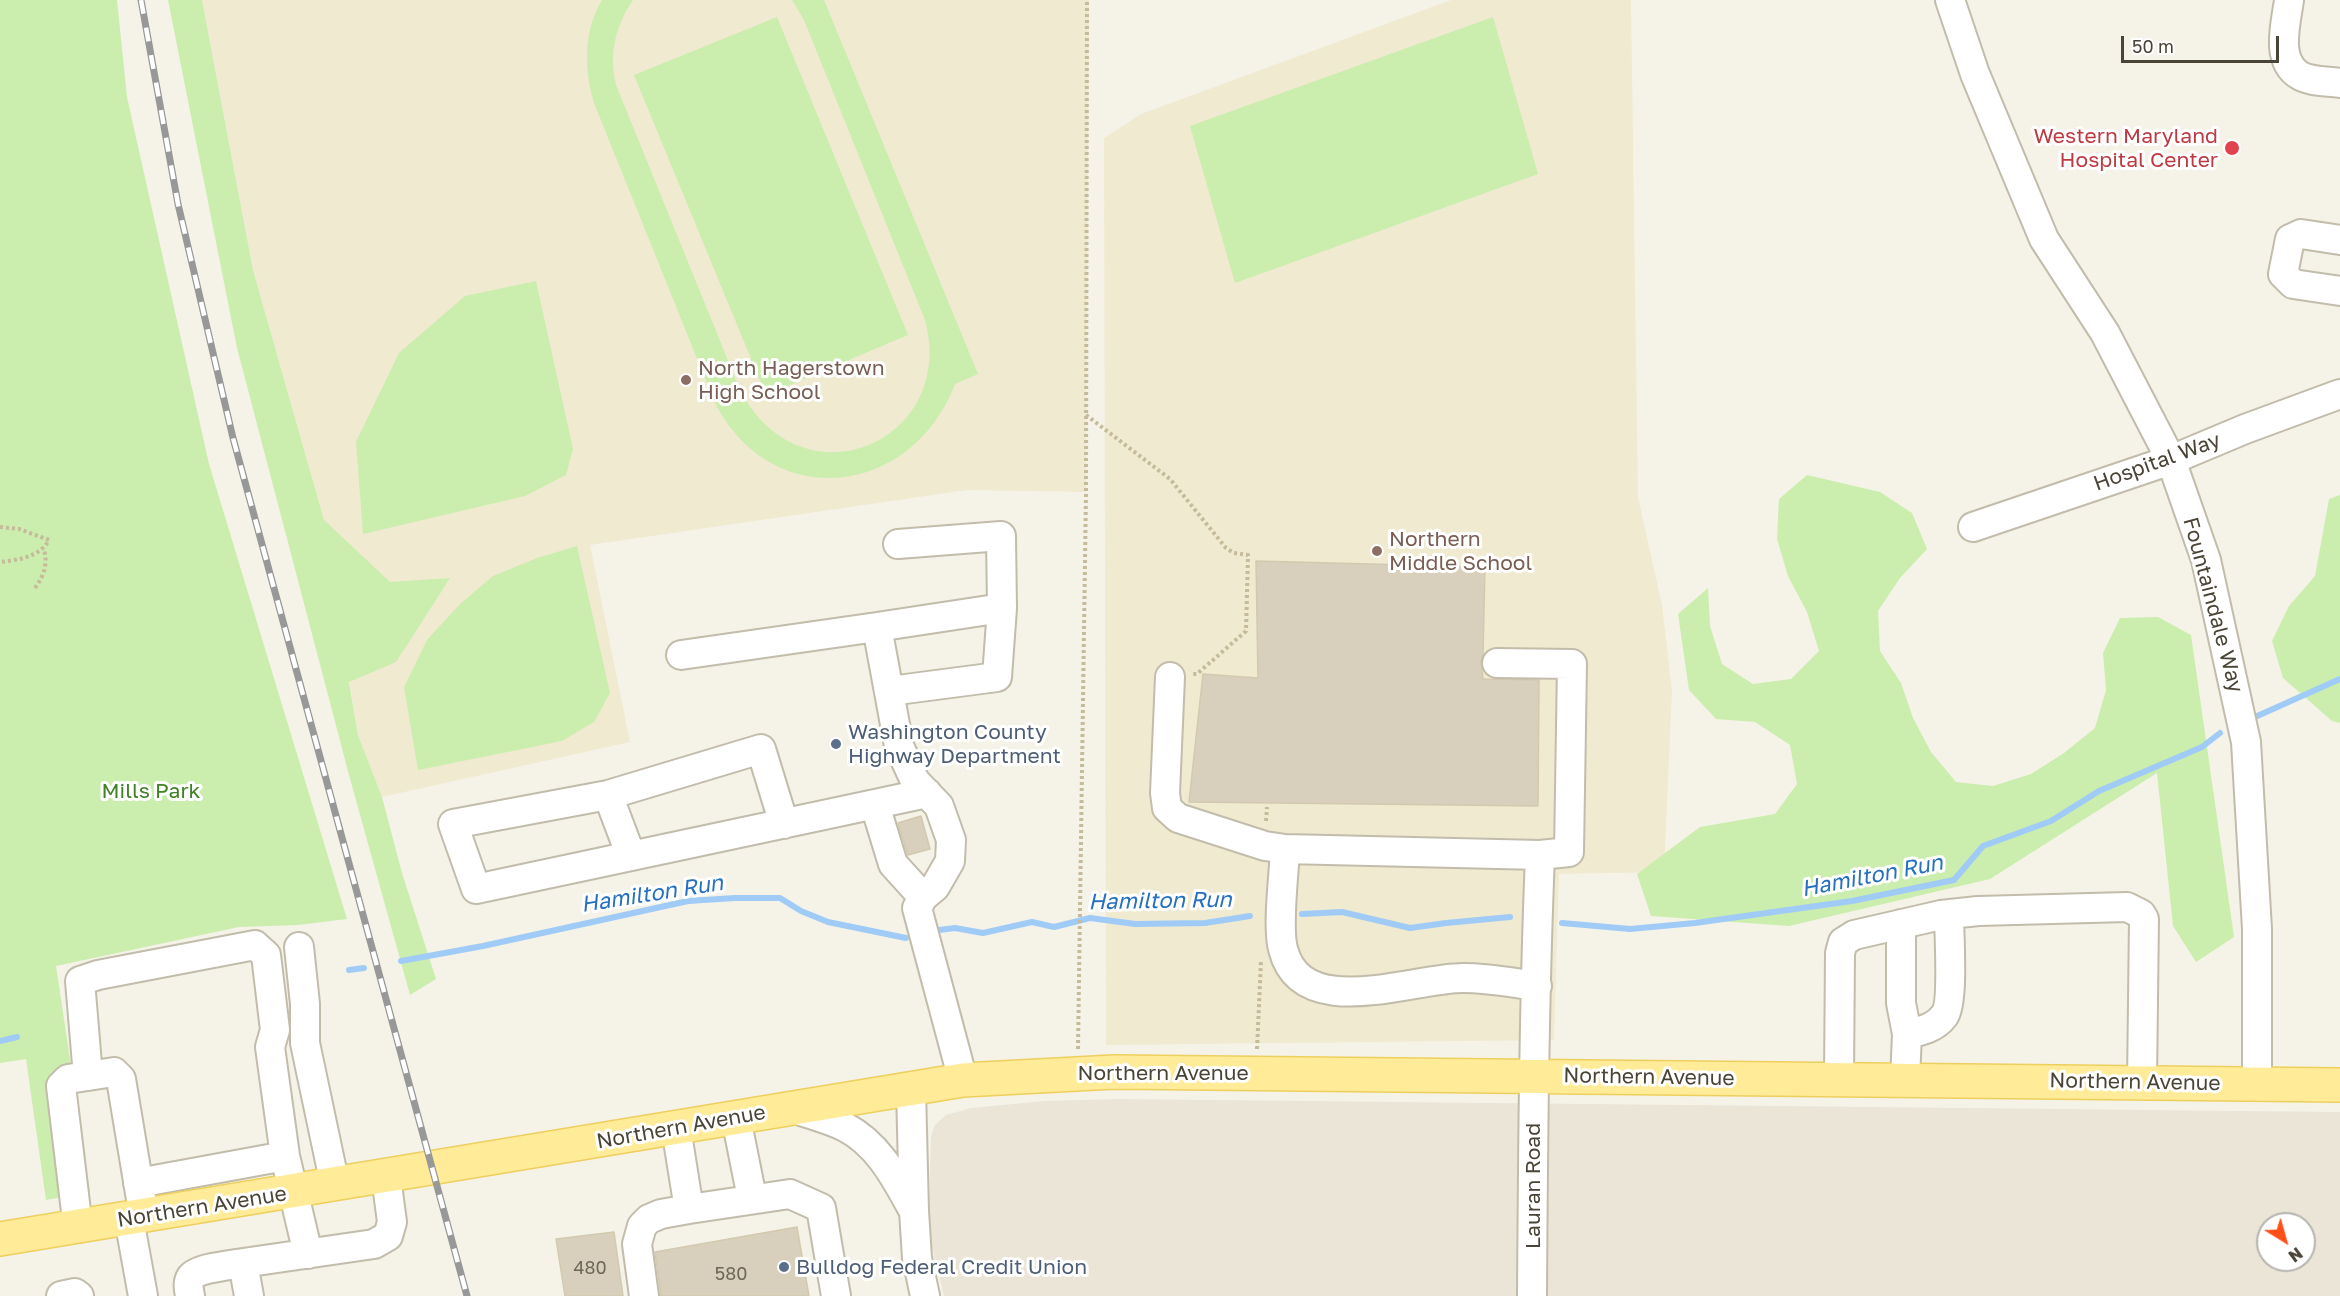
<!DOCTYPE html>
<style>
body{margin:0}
#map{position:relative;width:2340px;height:1296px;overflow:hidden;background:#f5f3e8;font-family:"Golos Text",sans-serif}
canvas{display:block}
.north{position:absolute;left:2256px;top:1212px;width:60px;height:60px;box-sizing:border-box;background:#fff;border:2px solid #b7b4af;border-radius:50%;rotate:143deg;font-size:16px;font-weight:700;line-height:24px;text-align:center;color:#4a4436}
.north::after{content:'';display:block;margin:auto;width:21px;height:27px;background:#ff4e16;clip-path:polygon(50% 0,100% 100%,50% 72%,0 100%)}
.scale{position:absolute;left:2121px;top:36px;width:158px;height:27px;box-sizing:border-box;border:3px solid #4a4436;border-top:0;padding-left:8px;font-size:18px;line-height:21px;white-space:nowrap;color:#4a4436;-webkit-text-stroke:4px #fff;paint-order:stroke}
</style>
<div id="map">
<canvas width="2340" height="1296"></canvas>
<div class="north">N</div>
<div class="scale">50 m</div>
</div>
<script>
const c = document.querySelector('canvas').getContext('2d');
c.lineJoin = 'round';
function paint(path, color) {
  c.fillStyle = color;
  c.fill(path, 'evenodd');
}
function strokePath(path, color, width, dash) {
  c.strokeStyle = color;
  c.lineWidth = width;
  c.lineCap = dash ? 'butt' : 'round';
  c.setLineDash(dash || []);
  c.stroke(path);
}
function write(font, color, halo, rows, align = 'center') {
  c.font = font + ' "Golos Text",sans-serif';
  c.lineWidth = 6;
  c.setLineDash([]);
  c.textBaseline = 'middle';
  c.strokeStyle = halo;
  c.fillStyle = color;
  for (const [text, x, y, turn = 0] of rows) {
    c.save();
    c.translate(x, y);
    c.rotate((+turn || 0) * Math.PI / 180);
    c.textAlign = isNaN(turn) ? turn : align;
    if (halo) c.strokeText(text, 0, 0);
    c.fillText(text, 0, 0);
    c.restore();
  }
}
paint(new Path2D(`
 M1118,1099L2340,1112V1296H944L932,1247L929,1208L931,1137L935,1125L946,1115L971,1108L1045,1101ZM2268,1224H2304V1260H2268Z`), '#eae5d6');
paint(new Path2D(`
 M202,0H1089L1086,492L967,490L590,545L630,742L382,797L358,735L324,520L253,270Z
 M1451,0H1631L1638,497L1662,605L1672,690L1664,872L1559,874L1554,1040L1106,1045L1104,138L1141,114Z`), '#f0ead1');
paint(new Path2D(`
 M0,0H117L127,97L209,464L347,919L298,925L239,927L56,966L90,1192L46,1200L26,1059L0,1063Z
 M168,0H202L253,270L324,520L390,582L450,578L396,662L349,682L358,735L382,797L402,873L436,979L410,995L349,775L237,348Z
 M602,0H633C615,26 609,54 616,85L740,390C801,508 958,443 925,320L804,20L792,0H824L978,374L955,384C912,497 772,514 715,403L594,103C584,69 583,32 602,0Z
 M777,17L908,335L766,395L634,75Z
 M1493,17L1538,174L1235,283L1190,126Z
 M536,281L573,449L566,475L525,496L363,534L356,442L399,353L465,296Z
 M1807,475L1880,492L1912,513L1927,549L1900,578L1878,611L1880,651L1901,683L1913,718L1931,752L1956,782L1993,786L2031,774L2064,753L2095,728L2106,690L2103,653L2120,618L2158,617L2191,635L2234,937L2196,962L2173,926L2157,773L1990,879L1789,926L1651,916L1637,874L1700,827L1775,814L1797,784L1790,745L1755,722L1716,719L1689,690L1678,614L1708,588L1710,626L1722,664L1753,684L1791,679L1819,651L1807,612L1788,576L1777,539L1779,499Z
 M2340,495V723L2332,721L2283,678L2272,641L2289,606L2315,576L2329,499Z
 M577,546L610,693L594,722L562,741L418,770L404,687L427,640L460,604L493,576L537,558Z`), '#cbedae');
strokePath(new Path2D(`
 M2255,717L2340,679
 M1302,914L1342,912L1410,928L1446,923L1510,917
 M1562,923L1630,929L1695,923L1852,901L1954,880L1983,846L2051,821L2099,791L2202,747L2220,733
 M931,931L955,928L983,933L1032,922L1054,927L1090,918L1135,924L1205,923L1250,916
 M401,961L483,946L688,901L735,898H780L801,911L828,922L906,938
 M349,970L364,968
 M0,1041L17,1037`), '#a0cbf6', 6);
const building = new Path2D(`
 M1256,561L1485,567L1483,654L1481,662L1483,679L1539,680L1538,806L1189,802L1203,674L1258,678Z
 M921,816L930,849L908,855L898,823Z
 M797,1227L809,1296H661L655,1252Z
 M614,1232L623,1296H565L556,1239Z`);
paint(building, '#d8d0bd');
strokePath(building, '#d3c9af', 1.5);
const minor = new Path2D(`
 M1950,0L1975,74L2044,239L2105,333L2171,460L2206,560L2246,742L2257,929V1083
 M2289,0C2286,23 2275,60 2299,75C2310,82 2327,81 2340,83
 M2340,240L2301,234L2290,239L2283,274L2293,284L2340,291
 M1973,527L2171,460L2245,429L2340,394
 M877,627L1002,608L1001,536L898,544
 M681,655L877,627L899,746L915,781L939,806L951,840L950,861L935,887L923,897L917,908L963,1080
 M1497,663L1572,664L1569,852L1540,855
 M1170,677L1165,793L1167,808L1178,818L1265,846L1285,849
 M890,691L997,677L1002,608
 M608,795L631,856
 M875,805L893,864L923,897
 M784,824L761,749L608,795L453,824L476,889L927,793
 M1901,924V1003L1907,1034L1905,1080
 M299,947L305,1004V1043L335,1185
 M1907,1034C1921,1031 1935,1028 1944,1016C1954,1004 1949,933 1949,914
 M88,1076L80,981L98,975L255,945L266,955L275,1030L270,1047L285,1156L308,1254
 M1839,1079L1840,953L1843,942L1854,935L1941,915L1978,911L2127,907L2141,914L2144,919L2142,1082
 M911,1089L914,1211L917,1258L925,1296
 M792,1108C809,1114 829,1119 845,1127C878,1144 895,1177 912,1208
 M736,1118L752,1198
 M676,1128L689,1209
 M138,1183L285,1156
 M129,1219L143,1296
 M78,1228L61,1086L68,1079L114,1072L121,1079L144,1217
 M243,1263L374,1244L388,1236L392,1222L386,1177
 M61,1296L75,1293L79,1296
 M190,1296C189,1290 187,1283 191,1277C197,1268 232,1265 243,1263L249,1296
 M644,1296L637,1244L642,1226L649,1219L661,1214L689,1209L790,1194L821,1208L836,1296
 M1532,1296C1533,1149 1534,1002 1540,855L1285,849C1284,875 1277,926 1283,949C1302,1024 1414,977 1464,978C1488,978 1513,983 1537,986`);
const major = new Path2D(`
 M0,1239L963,1080L1114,1072L2340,1085`);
strokePath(minor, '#c2bcaa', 32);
strokePath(major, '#eecf5e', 36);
strokePath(new Path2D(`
 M1086,415L1170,479L1226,548L1234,553L1248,555L1246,631L1197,674H1191
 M0,527L19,529L49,540C40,557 18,560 0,562
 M35,588C44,576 48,564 44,549
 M1266,821L1267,807
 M1078,1049L1086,492L1087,0
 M1257,1049L1261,961`), '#c5ba9a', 4, [3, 3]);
strokePath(minor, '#fff', 28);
strokePath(major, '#ffeb98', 33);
const rail = new Path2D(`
 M141,0L178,204L233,438L467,1296`);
strokePath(rail, '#989898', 7);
strokePath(rail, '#fff', 4.5, [14]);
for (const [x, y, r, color] of [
 [2232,148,8,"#e0444e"],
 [686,380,6,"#8d6e63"],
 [1377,551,6,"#8d6e63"],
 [836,744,6,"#5c6f8a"],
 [784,1267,6,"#5c6f8a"]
]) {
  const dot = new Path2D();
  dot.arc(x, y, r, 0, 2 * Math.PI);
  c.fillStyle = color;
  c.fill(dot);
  strokePath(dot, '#fff', 2);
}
write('18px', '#6e6758', null, [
 ["480",590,1268],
 ["580",731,1274]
]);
write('21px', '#be3a42', '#fff', [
 ["Western Maryland",2218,136],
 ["Hospital Center",2218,160]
], 'right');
write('21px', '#785e54', '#fff', [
 ["North Hagerstown",698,368],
 ["High School",698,392],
 ["Northern",1389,539],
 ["Middle School",1389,563]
], 'left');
write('21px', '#4a4436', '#fff', [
 ["Hospital Way",2157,462,-20],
 ["Fountaindale Way",2213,605,75],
 ["Northern Avenue",1163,1073],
 ["Northern Avenue",1649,1077,1],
 ["Northern Avenue",2135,1082,1],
 ["Northern Avenue",681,1127,-10],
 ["Lauran Road",1533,1186,-90],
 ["Northern Avenue",202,1207,-9]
]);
write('21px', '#4e5e75', '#fff', [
 ["Washington County",848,732],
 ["Highway Department",848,756],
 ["Bulldog Federal Credit Union",796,1267]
], 'left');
write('21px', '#3f8124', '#fff', [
 ["Mills Park",151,791]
]);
write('italic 22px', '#2570bf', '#fff', [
 ["Hamilton Run",1872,876,-11],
 ["Hamilton Run",652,894,-9],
 ["Hamilton Run",1160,901,-1]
]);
</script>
